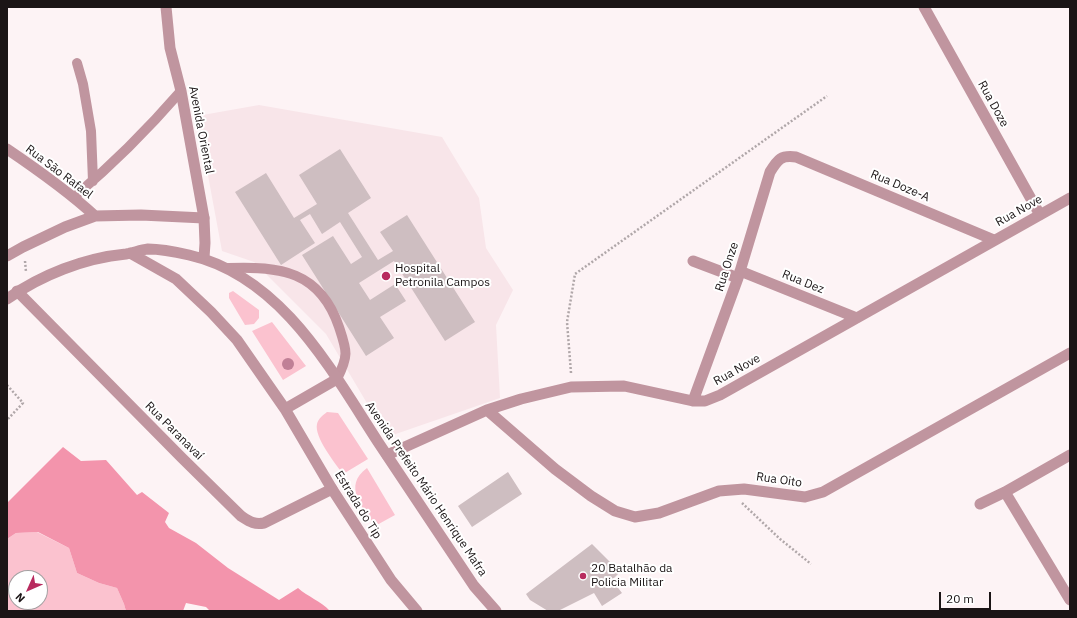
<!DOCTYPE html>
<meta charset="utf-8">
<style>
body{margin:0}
#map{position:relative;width:1077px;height:618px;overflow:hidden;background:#fdf3f5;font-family:"IBM Plex Sans",sans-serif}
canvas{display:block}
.frame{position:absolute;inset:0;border:8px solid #1b1516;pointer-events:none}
.north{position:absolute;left:8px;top:570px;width:40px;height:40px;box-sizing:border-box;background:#fff;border:1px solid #a4a1a2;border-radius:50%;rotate:225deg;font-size:11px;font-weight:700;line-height:16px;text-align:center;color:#1b1516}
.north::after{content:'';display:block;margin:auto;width:14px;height:18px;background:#b82b5f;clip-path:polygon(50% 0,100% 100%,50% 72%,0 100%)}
.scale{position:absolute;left:939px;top:592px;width:52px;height:18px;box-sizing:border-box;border:2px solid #1b1516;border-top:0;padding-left:5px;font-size:12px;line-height:14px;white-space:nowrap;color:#1b1516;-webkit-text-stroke:3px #fff;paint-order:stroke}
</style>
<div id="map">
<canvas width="1077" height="618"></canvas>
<div class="frame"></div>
<div class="north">N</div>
<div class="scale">20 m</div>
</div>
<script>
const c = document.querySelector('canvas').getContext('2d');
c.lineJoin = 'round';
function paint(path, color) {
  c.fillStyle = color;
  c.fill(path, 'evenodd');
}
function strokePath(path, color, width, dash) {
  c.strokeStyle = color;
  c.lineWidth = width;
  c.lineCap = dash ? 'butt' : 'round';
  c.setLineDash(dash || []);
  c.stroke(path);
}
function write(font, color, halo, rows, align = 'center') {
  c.font = font + ' "IBM Plex Sans",sans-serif';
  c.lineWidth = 4;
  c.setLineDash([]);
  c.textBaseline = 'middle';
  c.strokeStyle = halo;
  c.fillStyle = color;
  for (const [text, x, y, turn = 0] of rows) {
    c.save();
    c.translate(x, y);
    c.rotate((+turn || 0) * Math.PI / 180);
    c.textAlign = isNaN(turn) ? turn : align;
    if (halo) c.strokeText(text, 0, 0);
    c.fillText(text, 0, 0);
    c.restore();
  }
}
paint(new Path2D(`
 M259,105L442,137L479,198L486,248L513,290L496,325L500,398L387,437L326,334L254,262L222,251L197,116Z`), '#f8e5e9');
paint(new Path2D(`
 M233,291L259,310V318L254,324L245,325L229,298V293Z
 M272,322L306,366L283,380L252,331Z
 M327,412L338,413L368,459L343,474C335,463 314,437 317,424C318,419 323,415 327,412Z
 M367,468L395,515L375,526C363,508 342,486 367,468Z
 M37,532L69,548L77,573L99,583L117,588L124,604L126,611H7V539L16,533ZM16,578H40V602H16Z`), '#fbc2cf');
paint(new Path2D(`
 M63,447L81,461L106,460L137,495L142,492L169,513L165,522L169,528L196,543L228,568L279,600L298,588C308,597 321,601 330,611H210L206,607L186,603L183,611H126L124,604L117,588L99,583L77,573L69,548L38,532L16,533L7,539V503Z`), '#f394ac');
paint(new Path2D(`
 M340,149L371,198L348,213L378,260L393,251L380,232L407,215L475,322L445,341L394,261L359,283L370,300L395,284L406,301L380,317L394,338L366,356L302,255L333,236L351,264L362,257L340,222L322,234L310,214L300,220L315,243L281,265L235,192L266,173L294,218L317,204L299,175Z
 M508,472L522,494L472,527L458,506Z
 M592,544L620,572L612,580L622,593L602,606L594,593L558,611H548L530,600L526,594Z`), '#cebec1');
strokePath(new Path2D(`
 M25,261L26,272
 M571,373L567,322L575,274L827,96
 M7,385L23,403L7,420
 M742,503L780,539L811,564`), '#b0a7a9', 2.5, [2, 2]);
strokePath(new Path2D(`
 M77,63L83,84L91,131L93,181
 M74,197C112,165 148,129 181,91
 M228,268C280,266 320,271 339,327C347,351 349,355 337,379`), '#c0959f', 10);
strokePath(new Path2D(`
 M924,7L1040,215
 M7,149C38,170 68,191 95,216
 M7,256L23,247L65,227L95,216L141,215L204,218
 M693,261L738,278
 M740,271L857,318
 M17,291L182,458L241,516C249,521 254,525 264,523L332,489
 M693,401L738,278L770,172C778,159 781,155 796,157L994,240
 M487,410L555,469L591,496L615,511L635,517L659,513L719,491L744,489L805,497L823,492L1070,353
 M387,455L487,410L521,399L571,387L624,386L693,401H705L720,395L1070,198
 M1005,492L1070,600
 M980,504L1005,492L1070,455`), '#c0959f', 11);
strokePath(new Path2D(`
 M166,7L170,48L181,91L204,218L205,243L204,258
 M130,253L176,279L211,312L237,340L285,409L332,489L391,580L417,611
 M7,299C41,275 84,258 126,254C133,253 140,250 148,249C162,249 176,252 189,255C281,276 330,368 378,442C410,490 442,538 474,586L496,611
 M285,409L337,379`), '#c0959f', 11);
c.fillStyle = '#c07f96';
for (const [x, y] of [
 [288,364]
]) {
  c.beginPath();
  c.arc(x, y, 6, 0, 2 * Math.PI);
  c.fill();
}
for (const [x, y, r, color] of [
 [386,276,5,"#b82b5f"],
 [583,576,4,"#b82b5f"]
]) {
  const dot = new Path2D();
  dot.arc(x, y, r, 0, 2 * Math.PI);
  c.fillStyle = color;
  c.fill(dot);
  strokePath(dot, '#fff', 1.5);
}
write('12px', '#1b1516', '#fff', [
 ["Rua Doze",993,104,61],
 ["Avenida Oriental",201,130,79],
 ["Rua São Rafael",59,172,37],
 ["Rua Doze-A",900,186,23],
 ["Rua Nove",1019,211,-29],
 ["Rua Onze",727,267,-72],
 ["Rua Dez",803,282,22],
 ["Rua Nove",737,370,-29],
 ["Rua Paranavaí",174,431,45],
 ["Rua Oito",779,480,8],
 ["Avenida Prefeito Mário Henrique Mafra",426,489,56],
 ["Estrada do Tip",358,505,58]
]);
write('12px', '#1b1516', '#fff', [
 ["Hospital",395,269],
 ["Petronila Campos",395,283],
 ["20 Batalhão da",591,569],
 ["Policia Militar",591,583]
], 'left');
</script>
